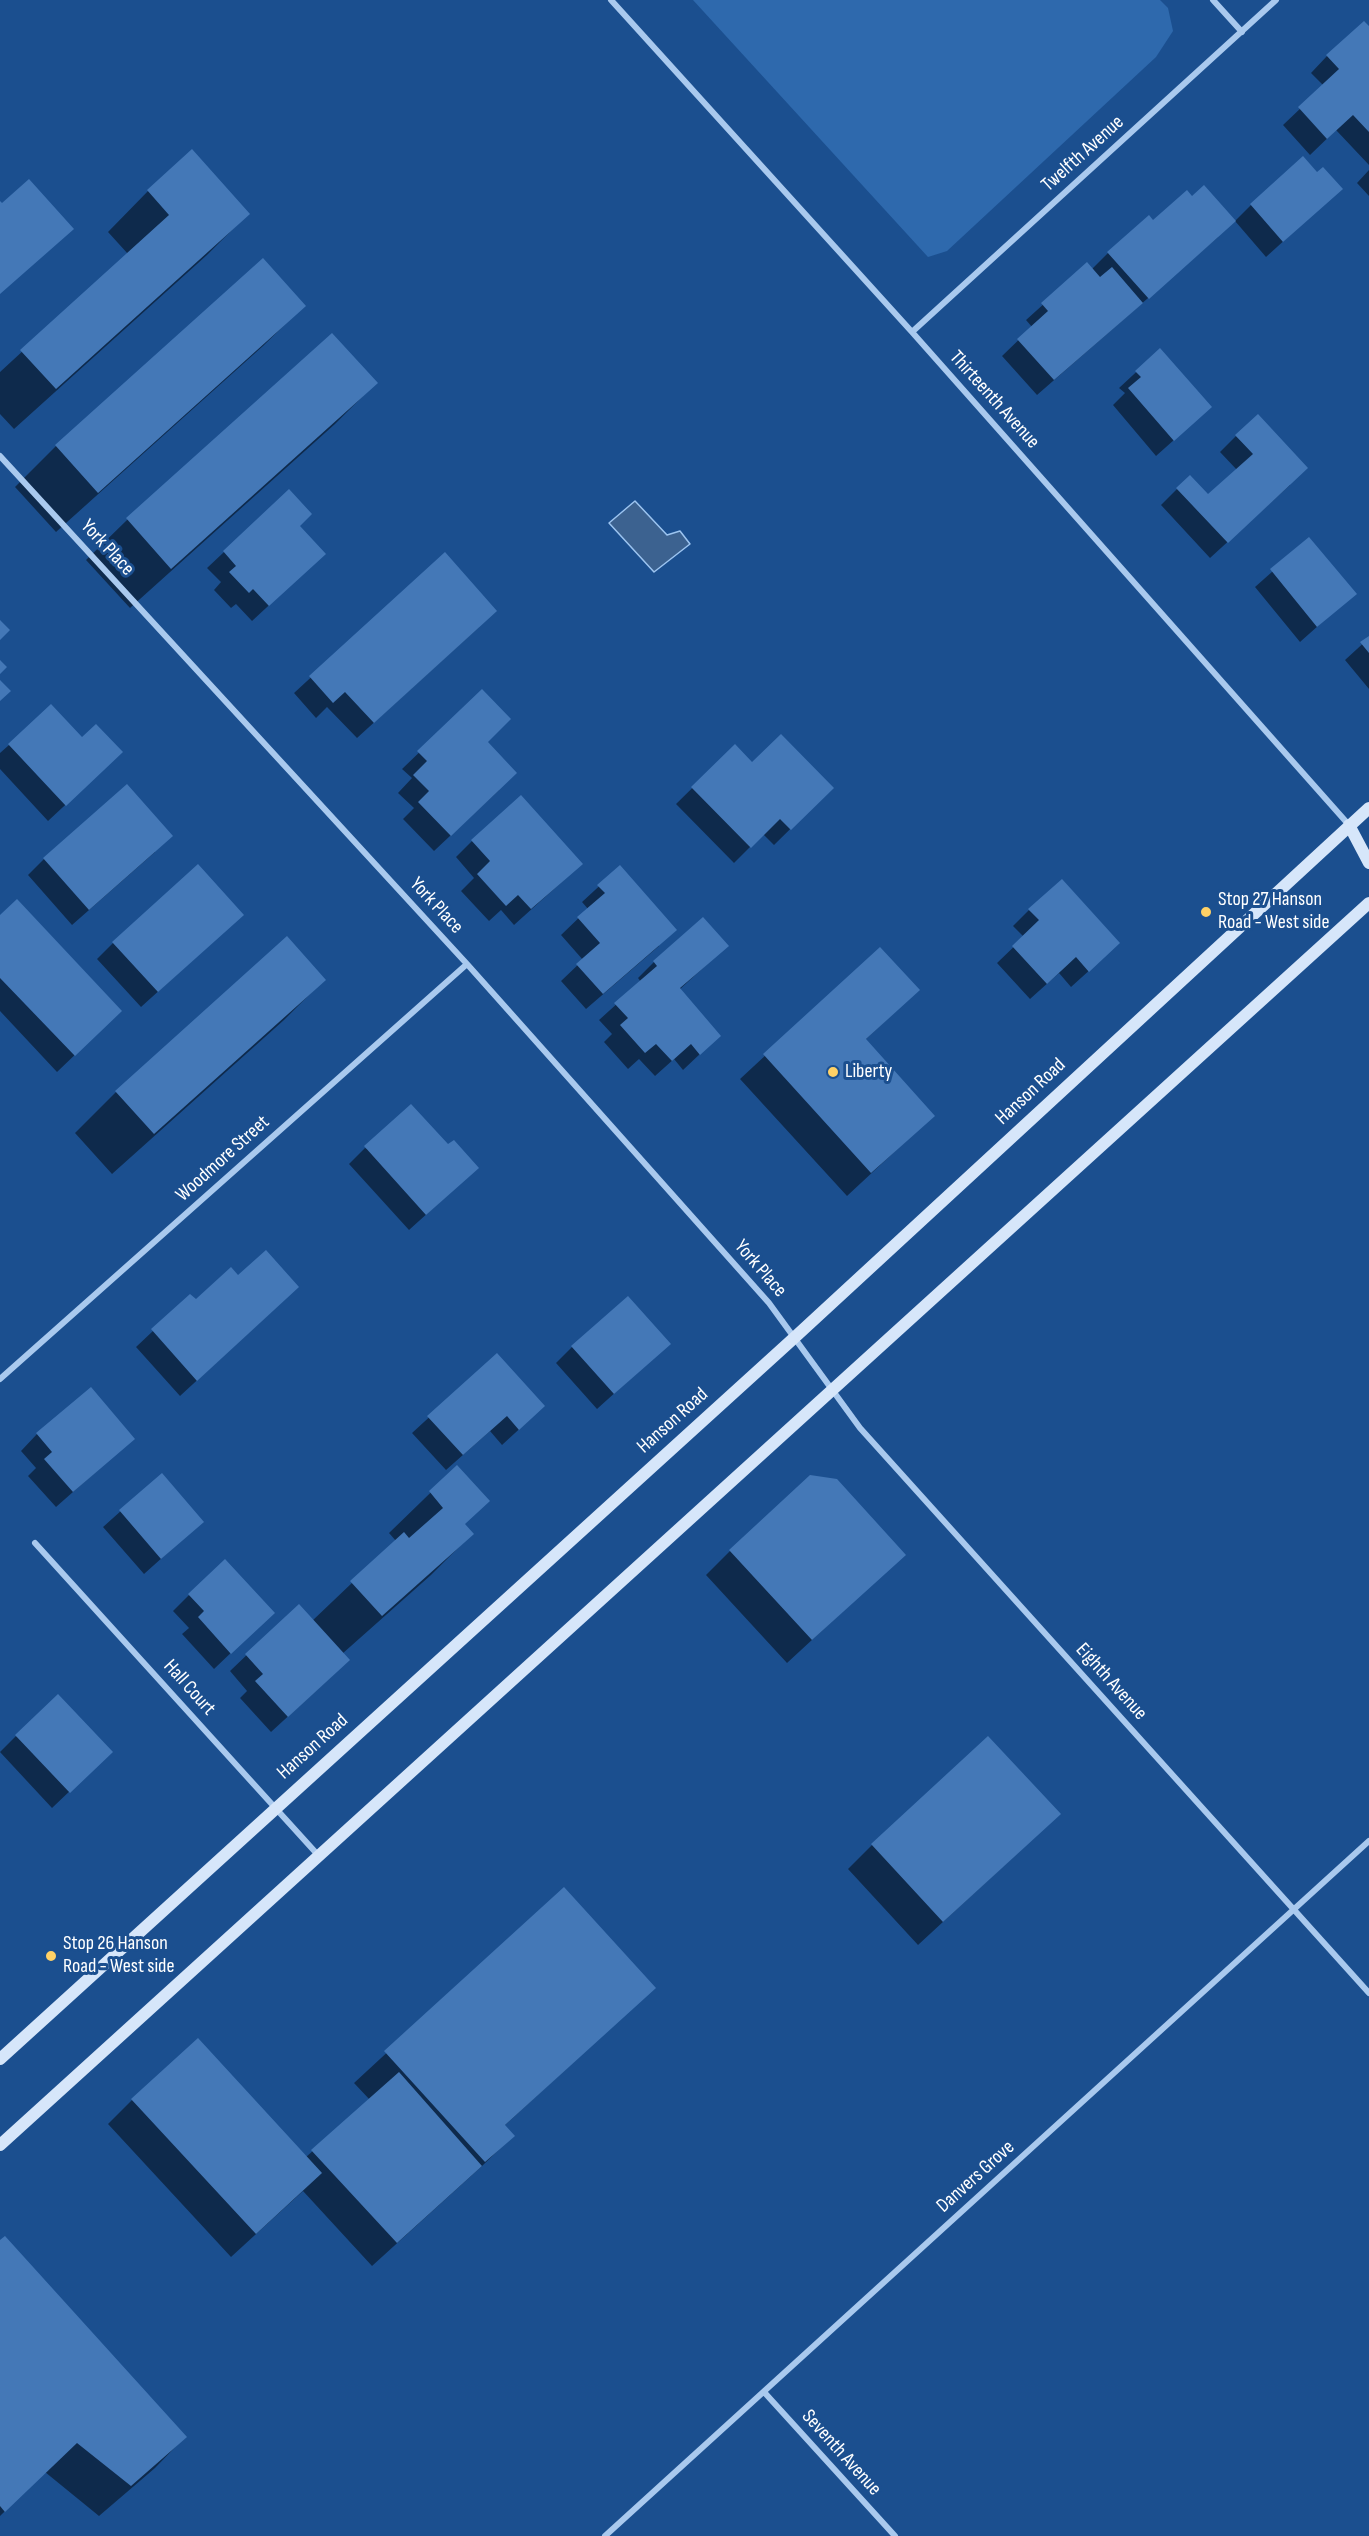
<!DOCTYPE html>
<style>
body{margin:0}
canvas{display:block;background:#1b4f8f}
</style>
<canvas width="1369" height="2536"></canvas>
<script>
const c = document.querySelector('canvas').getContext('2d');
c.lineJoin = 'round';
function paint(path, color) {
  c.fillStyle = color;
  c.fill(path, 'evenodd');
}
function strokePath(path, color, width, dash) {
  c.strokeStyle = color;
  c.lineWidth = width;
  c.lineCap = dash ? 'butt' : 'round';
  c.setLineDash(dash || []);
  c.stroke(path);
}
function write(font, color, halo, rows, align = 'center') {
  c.font = font + ' "Sofia Sans Condensed",sans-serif';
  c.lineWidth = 6;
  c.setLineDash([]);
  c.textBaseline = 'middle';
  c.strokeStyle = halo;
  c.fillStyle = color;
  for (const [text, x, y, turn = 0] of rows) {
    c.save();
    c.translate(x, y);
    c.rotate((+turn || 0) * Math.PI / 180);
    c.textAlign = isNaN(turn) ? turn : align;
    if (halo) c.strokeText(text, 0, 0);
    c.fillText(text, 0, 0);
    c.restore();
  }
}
paint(new Path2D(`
 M693,0H1160L1168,8L1173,31L1156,57L947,251L928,257Z`), '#2e69ad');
const water = new Path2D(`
 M635,501L667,535L680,531L690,544L654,572L609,523Z`);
paint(water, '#3c6290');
strokePath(water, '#9cc4f0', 1.5);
paint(new Path2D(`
 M1369,28V165L1336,130L1310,155L1283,125L1324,86L1311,73L1327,56Z
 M1369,170V196L1357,183Z
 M1317,174L1341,189L1266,257L1235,221L1251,205Z
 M148,191L248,214L207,255L14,429L0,414V372L128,254L108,232Z
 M1153,222L1218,237L1037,395L1002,356L1032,327L1026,320L1087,265L1091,270L1108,253Z
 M304,306L263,346L56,532L15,487L56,446Z
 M332,335L376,383L335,424L130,608L86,560L127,520Z
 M1160,350L1193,423L1156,456L1113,405L1125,393L1119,388Z
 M1236,436L1290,485L1210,558L1161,505L1177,489L1208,497L1237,470L1220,452Z
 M289,491L307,570L252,621L236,604L231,608L214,590L221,582L207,568Z
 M1309,539L1355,593L1300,642L1255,587Z
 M445,554L479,627L357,738L327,707L316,718L294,693Z
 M1369,638V689L1345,660Z
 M482,692L486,742L499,790L434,851L403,819L414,808L398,793L412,778L402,769Z
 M81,739L105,768L48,821L0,769V753L9,745Z
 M735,746L752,764L832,788L774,845L763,834L734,863L676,804Z
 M472,841L564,880L514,925L501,910L489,921L461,891L474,878L456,857Z
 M155,852L72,925L28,875L44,859Z
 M620,867L659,946L586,1009L561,981L583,960L561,935L588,909L582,902Z
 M1029,910L1102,959L1071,987L1059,973L1030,999L997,963L1024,937L1013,926Z
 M0,917L104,1027L57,1072L0,1011Z
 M703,919L727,946L679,990L719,1036L683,1070L674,1059L655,1076L639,1059L628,1069L604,1042L612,1034L599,1020L641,982L638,978L654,962Z
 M225,931L141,1007L97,959L113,943Z
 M880,949L918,990L865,1040L933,1116L847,1196L740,1079Z
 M324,980L284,1020L112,1174L75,1133L116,1092Z
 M365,1148L460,1184L409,1230L349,1164Z
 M238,1277L281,1303L180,1396L136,1347L190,1296L196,1301Z
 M669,1344L597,1409L556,1363L572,1347Z
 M497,1355L527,1422L502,1445L490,1431L446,1470L412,1433Z
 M37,1434L133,1439L56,1507L28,1476L36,1468L21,1451Z
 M457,1467L464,1525L472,1534L431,1575L342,1654L332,1676L271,1732L240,1698L247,1691L230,1671L298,1606L312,1621L396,1541L389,1533Z
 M161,1475L202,1522L144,1574L103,1527Z
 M730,1551L904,1555L787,1663L706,1575Z
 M189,1595L256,1629L214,1669L182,1634L189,1628L173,1611Z
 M16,1736L94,1768L52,1808L0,1752Z
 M1035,1837L918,1945L848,1869L872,1845Z
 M564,1889L654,1988L504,2126L513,2136L482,2166L372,2266L303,2191L231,2257L108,2124L132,2100L306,2157L370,2100L354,2083Z
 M0,2242L185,2437L155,2468L99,2516L45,2472L0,2516Z`), '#0007');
paint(new Path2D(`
 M1364,21L1369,26V132L1353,115L1327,139L1298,107L1339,69L1326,55Z
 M192,149L250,214L56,389L20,350L169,215L147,190Z
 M1303,156L1317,172L1323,167L1343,189L1283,242L1250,204Z
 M29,179L74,229L0,294V201L2,203Z
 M1204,185L1236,221L1149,299L1107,252L1149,215L1153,220L1187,190L1192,196Z
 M263,258L306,306L98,493L55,445Z
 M1087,262L1100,277L1112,267L1143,303L1054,380L1017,339L1048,311L1041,303Z
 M332,333L378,383L171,569L126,518Z
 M1160,348L1212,407L1174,441L1128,388L1141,377L1135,371Z
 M1258,414L1308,468L1228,543L1176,488L1190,475L1208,494L1253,454L1235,435Z
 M289,489L312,514L300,526L326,554L269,606L253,589L249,593L229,572L236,566L223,551Z
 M1309,537L1357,594L1317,627L1270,569Z
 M445,552L497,611L374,723L345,692L333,703L309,676Z
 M0,620L10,630L0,640Z
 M1369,636V653L1360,642Z
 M0,660L7,667L0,674Z
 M0,680L11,691L0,701Z
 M482,689L511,719L488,742L517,773L451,836L418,802L429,791L413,775L427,761L417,751Z
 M51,704L82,737L96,724L123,752L66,806L8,744Z
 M781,734L834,788L791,830L780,819L751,848L691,787L735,744L752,762Z
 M127,784L173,836L89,910L43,858Z
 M521,795L583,864L531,909L518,895L506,906L477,874L490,861L471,840Z
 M198,864L244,915L158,992L112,942Z
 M620,865L677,930L603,994L576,964L600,943L577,917L605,893L597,885Z
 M1062,879L1120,943L1089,972L1076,957L1047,984L1012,946L1039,920L1028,909Z
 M17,899L122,1011L75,1056L0,978V915Z
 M703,917L729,946L680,988L721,1036L700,1055L691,1044L672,1061L656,1044L645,1053L620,1025L628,1018L614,1003L657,966L653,961Z
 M287,936L326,980L154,1134L115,1091Z
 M880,947L920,990L866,1039L935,1116L871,1173L763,1054Z
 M411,1104L448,1144L454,1140L479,1168L426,1215L364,1146Z
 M266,1250L299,1287L197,1381L151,1329L190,1294L196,1299L231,1267L238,1275Z
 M628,1296L671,1344L614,1394L571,1346Z
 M497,1353L545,1406L519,1430L507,1416L463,1455L427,1416Z
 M91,1387L135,1439L73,1492L44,1459L52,1452L36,1433Z
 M457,1465L490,1501L465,1524L474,1534L382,1616L350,1581L404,1532L409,1538L443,1508L429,1491Z
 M162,1473L204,1522L161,1559L119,1510Z
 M810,1475L837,1479L906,1555L812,1640L729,1550Z
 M225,1559L275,1613L231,1654L198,1617L204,1611L188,1594Z
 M299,1604L350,1660L288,1717L255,1681L263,1674L245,1654Z
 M58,1694L113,1752L70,1793L15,1735Z
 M988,1736L1061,1814L943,1922L871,1844Z
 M564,1887L656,1988L505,2125L515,2136L485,2162L384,2051Z
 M198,2038L322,2173L256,2234L131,2099Z
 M399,2072L482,2166L397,2243L311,2150Z
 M5,2236L187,2437L131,2486L77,2443L5,2512L0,2506V2240Z`), '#4478b7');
strokePath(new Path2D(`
 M611,0L912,332L1349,825
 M1213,0L1242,32
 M912,332L1276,0
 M0,456L467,964L769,1303L860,1428L1369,1993
 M0,1379L467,964
 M35,1543L318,1855
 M764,2392L895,2536
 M605,2536L1369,1841`), '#a9c9ee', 6);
strokePath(new Path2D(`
 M1349,825L1369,863
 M0,2059L794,1338L1369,808
 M0,2145L1369,903`), '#d6e6fa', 12);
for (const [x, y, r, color] of [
 [1206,912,6,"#ffd166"],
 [833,1072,6,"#ffd166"],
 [51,1956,6,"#ffd166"]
]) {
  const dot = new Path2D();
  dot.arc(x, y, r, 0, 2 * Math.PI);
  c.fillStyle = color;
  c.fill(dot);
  strokePath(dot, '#1b4f8f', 2);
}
write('20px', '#fff', '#1b4f8f', [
 ["Twelfth Avenue",1083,154,-42],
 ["Thirteenth Avenue",994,400,48],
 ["York Place",107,548,47],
 ["York Place",436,906,47],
 ["Hanson Road",1031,1092,-43],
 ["Woodmore Street",223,1159,-42],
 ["York Place",760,1269,49],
 ["Hanson Road",673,1421,-42],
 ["Eighth Avenue",1111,1682,48],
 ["Hall Court",189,1688,48],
 ["Hanson Road",313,1747,-42],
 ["Danvers Grove",976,2177,-42],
 ["Seventh Avenue",841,2453,48]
]);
write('20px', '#fff', '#1b4f8f', [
 ["Stop 27 Hanson",1218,900],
 ["Road - West side",1218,923],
 ["Liberty",845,1072],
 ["Stop 26 Hanson",63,1944],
 ["Road - West side",63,1967]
], 'left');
</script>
